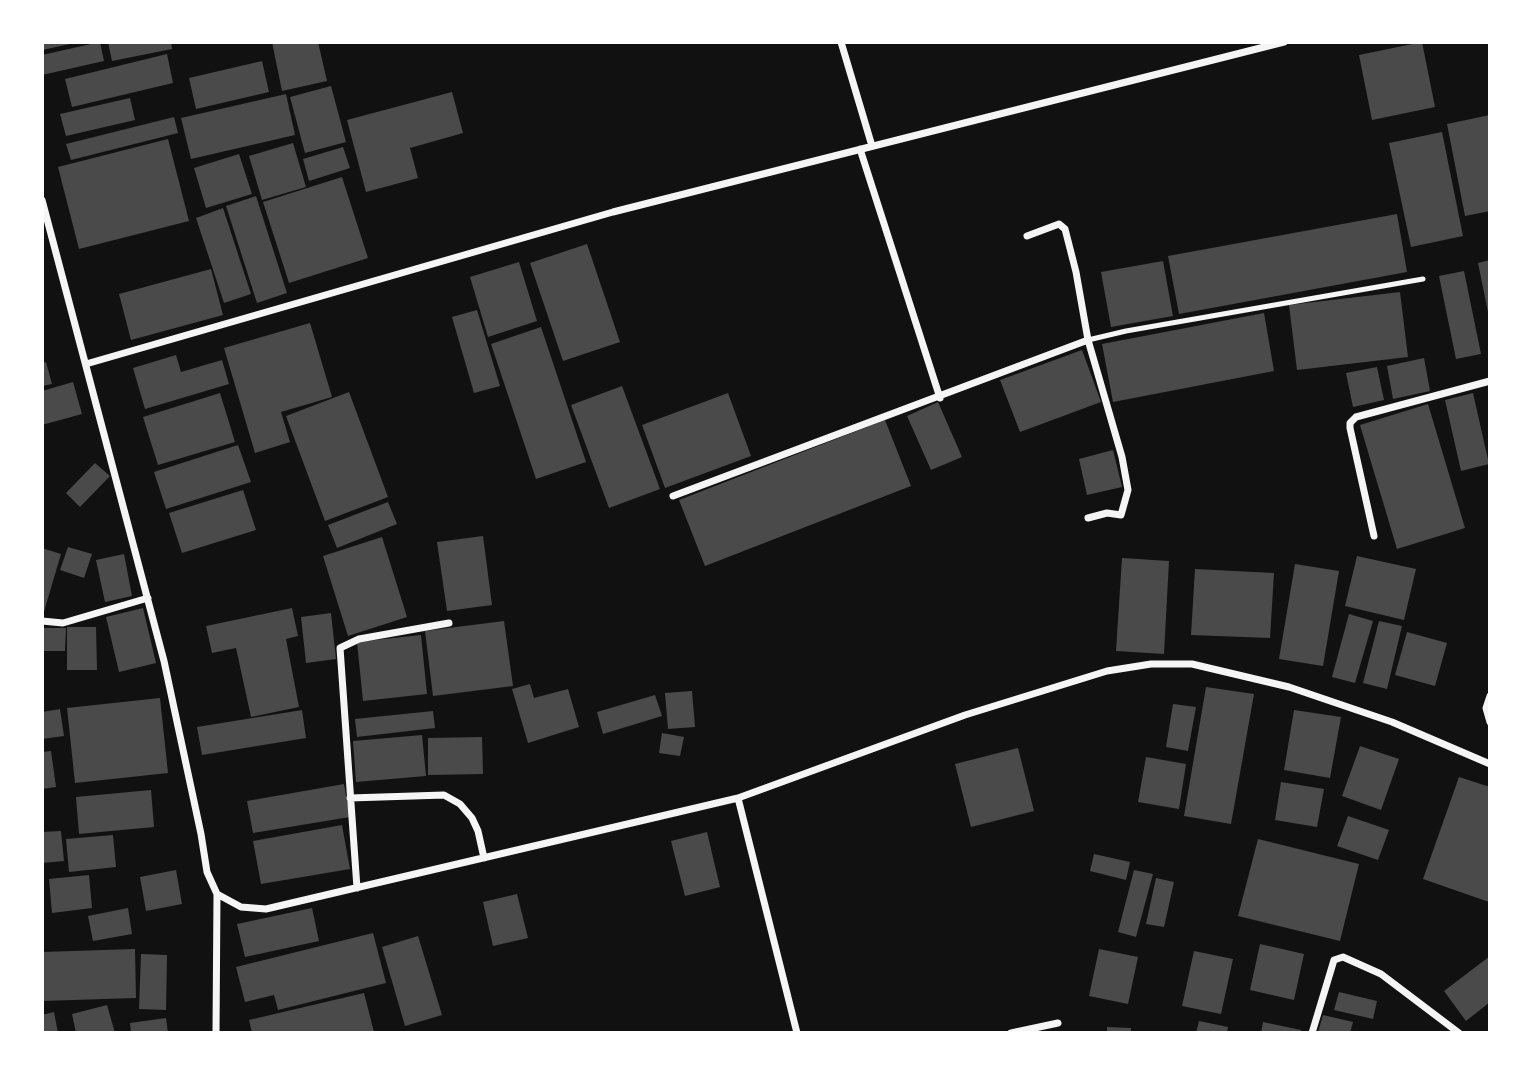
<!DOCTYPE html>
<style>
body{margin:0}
#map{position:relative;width:1532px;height:1075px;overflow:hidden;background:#111;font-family:"Noto Serif",serif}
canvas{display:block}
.frame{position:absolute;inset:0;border:44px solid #fff;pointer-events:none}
</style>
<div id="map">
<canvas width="1532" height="1075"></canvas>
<div class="frame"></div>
</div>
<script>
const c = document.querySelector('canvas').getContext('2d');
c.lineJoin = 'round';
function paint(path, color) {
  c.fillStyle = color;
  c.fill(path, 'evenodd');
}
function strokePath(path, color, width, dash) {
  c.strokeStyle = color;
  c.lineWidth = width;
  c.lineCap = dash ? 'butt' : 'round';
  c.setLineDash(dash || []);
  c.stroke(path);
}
paint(new Path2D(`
 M42,42H74L75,43L42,50Z
 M100,42L104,61L42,75V55Z
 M108,42H171L172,49L112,61Z
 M272,42H318L327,81L282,91Z
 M1422,42L1435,107L1372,120L1359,55Z
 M167,54L173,83L72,107L65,79Z
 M262,61L269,92L196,109L189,78Z
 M331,86L346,142L305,153L290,97Z
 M452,92L463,133L410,148L418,178L366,192L347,120Z
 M286,94L295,135L191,159L181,118Z
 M130,98L135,120L66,136L60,114Z
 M1490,115V211L1465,216L1447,124Z
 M174,117L178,133L71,160L66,144Z
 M1442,132L1463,236L1411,247L1389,143Z
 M168,139L189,221L79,249L58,167Z
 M293,143L306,187L262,200L249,156Z
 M343,147L350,168L309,181L303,159Z
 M239,154L252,194L206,208L194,168Z
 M342,177L368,258L289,283L263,202Z
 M256,196L287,293L257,303L226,206Z
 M223,208L251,294L224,303L196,218Z
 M1397,214L1407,272L1179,314L1168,256Z
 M587,244L620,342L563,361L530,263Z
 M1490,260V316L1489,317L1478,263Z
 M1163,261L1173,316L1111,327L1101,272Z
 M519,262L537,321L488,337L470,277Z
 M211,269L223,315L131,340L119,294Z
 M1464,271L1481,354L1456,359L1439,276Z
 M1400,292L1408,357L1297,370L1289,305Z
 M477,310L500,386L474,393L452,317Z
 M1264,313L1274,371L1113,402L1102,344Z
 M310,323L332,397L281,412L290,442L255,453L224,348Z
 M541,327L586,462L536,479L491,344Z
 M1082,350L1101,402L1020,432L1000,380Z
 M176,355L181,372L222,360L229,384L145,409L133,368Z
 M1424,358L1430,391L1393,399L1387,366Z
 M46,362L52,384L42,386V363Z
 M1377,367L1384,400L1353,407L1346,373Z
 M73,382L82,414L42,425V391Z
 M622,386L660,489L609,508L571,405Z
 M349,392L388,497L325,521L286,416Z
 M220,393L235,442L158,465L143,417Z
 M728,393L751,456L665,488L642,425Z
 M1473,393L1489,464L1461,471L1445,400Z
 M938,402L962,457L931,470L907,416Z
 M1428,404L1465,528L1397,549L1360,425Z
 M885,420L911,486L705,566L679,500Z
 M238,445L251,482L166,509L154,472Z
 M1113,450L1122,487L1087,495L1079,459Z
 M95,463L110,476L80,507L66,493Z
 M243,490L256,530L182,553L169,513Z
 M388,502L397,524L337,548L328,525Z
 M483,536L492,605L447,611L437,542Z
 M382,537L407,617L348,636L323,556Z
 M68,547L92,554L84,578L60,570Z
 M42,548L61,554L43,615H42Z
 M124,554L132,596L105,602L96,560Z
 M1357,556L1416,569L1404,620L1345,606Z
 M1122,558L1169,561L1164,654L1116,651Z
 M1295,564L1339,571L1323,666L1279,659Z
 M1195,569L1274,573L1270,638L1191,635Z
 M143,608L156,663L119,672L106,617Z
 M292,608L298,636L286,639L299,707L251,717L236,648L212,653L206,626Z
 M331,613L336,659L306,663L301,617Z
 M1349,614L1373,621L1355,683L1332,677Z
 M504,621L513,686L433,696L425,631Z
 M1379,621L1402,626L1387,689L1363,683Z
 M67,627H96L97,670H67Z
 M42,628H66L65,651H42Z
 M1407,632L1447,643L1435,686L1395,675Z
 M421,635L427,694L363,701L357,642Z
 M530,684L534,698L568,689L579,727L528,743L512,689Z
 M1206,687L1254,694L1231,824L1184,816Z
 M692,691L695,727L668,729L665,693Z
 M655,695L662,716L603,734L597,712Z
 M160,698L168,773L75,783L67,708Z
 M1173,704L1196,707L1188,751L1166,747Z
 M60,709L64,736L42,739V712Z
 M302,710L306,738L202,755L197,727Z
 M1294,710L1341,717L1330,778L1284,770Z
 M433,711L435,728L357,737L355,719Z
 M662,733L684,737L680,756L659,753Z
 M422,735L426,776L356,782L353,741Z
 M482,737L483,774L428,775V738Z
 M1360,746L1399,759L1381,810L1342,796Z
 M1018,748L1034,811L971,827L955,764Z
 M51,751L56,787L42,789V752Z
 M1146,757L1186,764L1179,809L1138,802Z
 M1459,777L1490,787L1489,902L1423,879Z
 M1281,782L1324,789L1317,827L1275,820Z
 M344,784L350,817L253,833L247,801Z
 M151,790L154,827L79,834L76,797Z
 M1348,816L1389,830L1378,860L1337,846Z
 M342,825L350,869L261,884L253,841Z
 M61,831L64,861L42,863V832Z
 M707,832L720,887L685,896L671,841Z
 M113,835L116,867L69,872L66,839Z
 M1258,839L1359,864L1340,941L1238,916Z
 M1094,854L1130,862L1126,880L1090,871Z
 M176,870L182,904L146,911L140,877Z
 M1134,870L1153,874L1136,937L1118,932Z
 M89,875L92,908L52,913L49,879Z
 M1156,878L1174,882L1164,927L1146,924Z
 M517,894L528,938L493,946L483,902Z
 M128,908L132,934L93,941L88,916Z
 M312,908L319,941L245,957L237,924Z
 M373,933L386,983L278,1010L274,995L245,1002L236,967Z
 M418,936L442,1015L405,1026L382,947Z
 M1260,944L1304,954L1294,1000L1250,990Z
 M135,949L136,998L42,1001V952Z
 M1099,949L1138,957L1128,1004L1089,996Z
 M1194,951L1233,959L1221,1014L1182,1006Z
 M141,954L167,955L166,1010L139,1009Z
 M1490,956V1002L1466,1021L1444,991Z
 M1339,992L1377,1001L1373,1019L1334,1010Z
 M364,993L374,1032L252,1033L249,1020Z
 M107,1005L115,1033H76L72,1014Z
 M54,1012L58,1033H42V1015Z
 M1323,1015L1353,1022L1350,1033L1318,1032Z
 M166,1018L168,1033H131L130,1023Z
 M1199,1021L1228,1027L1227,1033H1196Z
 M1263,1022L1301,1030L1300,1033H1261Z
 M1107,1027L1131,1028V1033H1107Z`), '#4a4a4a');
strokePath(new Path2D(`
 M1088,340L1126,331L1423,279`), '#f5f5f5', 5);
strokePath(new Path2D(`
 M841,42L872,146
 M860,149L940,398
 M42,200L164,661L201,834L207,872L217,894L241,907L266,909L738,798L965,715L1107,671L1151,664H1192L1289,687L1392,722L1490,764
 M1027,236L1059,224L1065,229L1076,272L1088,340L1122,457L1128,490L1121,515L1107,513L1088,518
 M86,364L613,212L1284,42
 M673,496L1088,340
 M1374,536L1350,428V423L1356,417L1490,381
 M42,621L63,623L148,598
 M1490,696L1486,708L1490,722
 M350,798L444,795L460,804L472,818L478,831L484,858
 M738,798L797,1033
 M357,888L340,648L359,639L449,623
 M216,1033L217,894
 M1011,1033L1058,1023
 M1312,1033L1334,960L1343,957L1381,974L1459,1033`), '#f5f5f5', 7);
</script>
